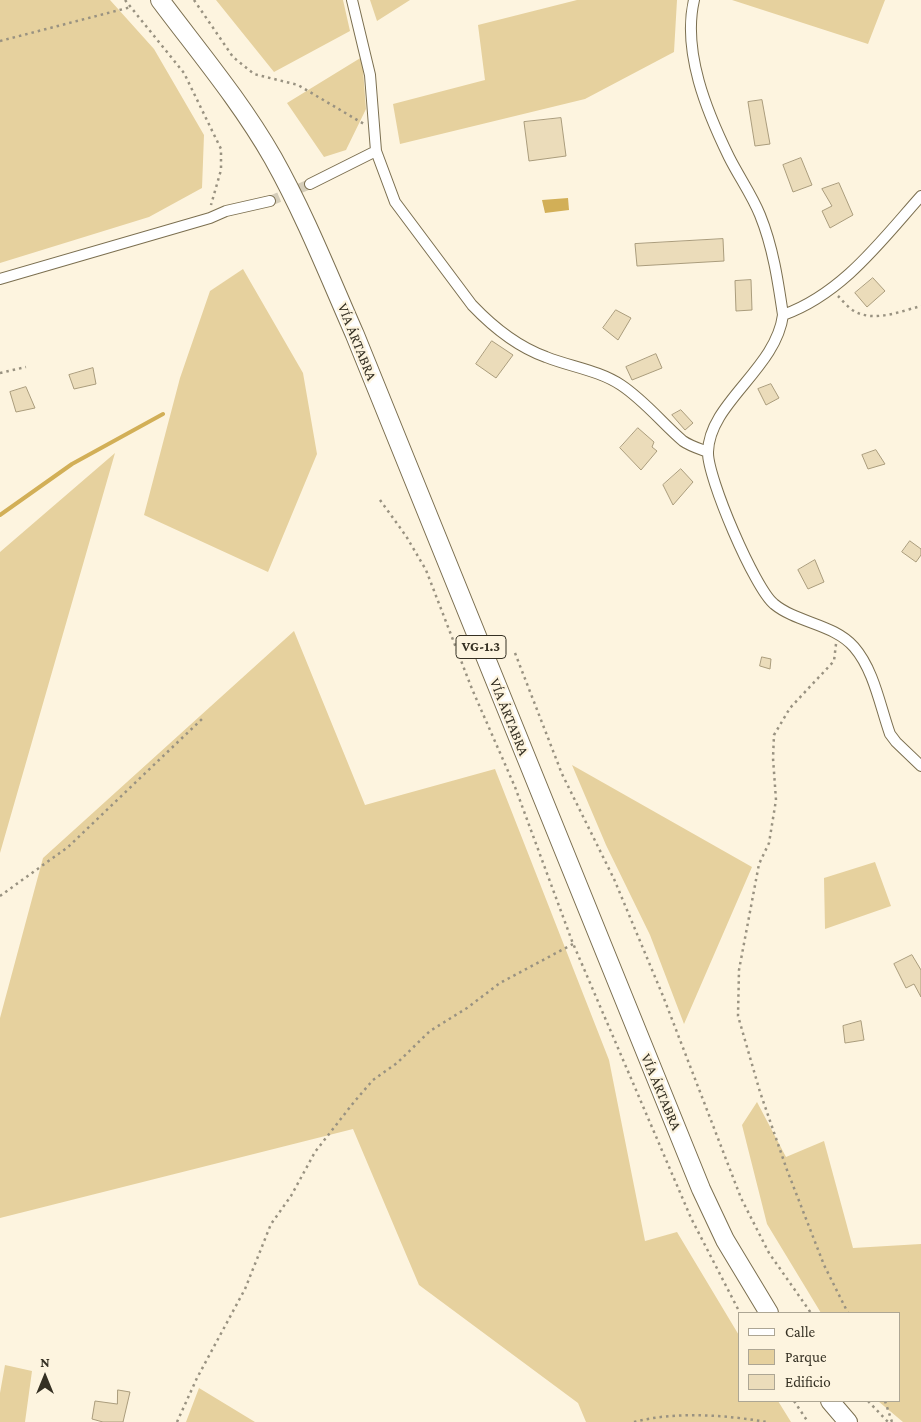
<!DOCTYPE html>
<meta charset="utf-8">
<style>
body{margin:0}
#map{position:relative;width:921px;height:1422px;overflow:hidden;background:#fdf4df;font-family:"Crimson Pro",serif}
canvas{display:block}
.legend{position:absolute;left:738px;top:1312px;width:162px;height:90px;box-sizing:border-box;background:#fdf4df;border:1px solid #ada694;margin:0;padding:6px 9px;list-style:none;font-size:15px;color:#353023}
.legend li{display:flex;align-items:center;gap:10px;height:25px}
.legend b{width:25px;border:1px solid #ada694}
.north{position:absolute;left:20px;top:1352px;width:50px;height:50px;-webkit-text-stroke:4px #fdf4df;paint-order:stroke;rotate:0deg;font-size:14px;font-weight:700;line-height:20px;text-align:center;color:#353023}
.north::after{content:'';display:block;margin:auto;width:18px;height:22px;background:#353023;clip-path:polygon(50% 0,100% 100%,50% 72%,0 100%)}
</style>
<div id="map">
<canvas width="921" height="1422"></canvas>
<ul class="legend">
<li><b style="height:6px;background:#fff"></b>Calle</li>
<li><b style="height:14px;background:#e6d19e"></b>Parque</li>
<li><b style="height:14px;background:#ebdcba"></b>Edificio</li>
</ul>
<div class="north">N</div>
</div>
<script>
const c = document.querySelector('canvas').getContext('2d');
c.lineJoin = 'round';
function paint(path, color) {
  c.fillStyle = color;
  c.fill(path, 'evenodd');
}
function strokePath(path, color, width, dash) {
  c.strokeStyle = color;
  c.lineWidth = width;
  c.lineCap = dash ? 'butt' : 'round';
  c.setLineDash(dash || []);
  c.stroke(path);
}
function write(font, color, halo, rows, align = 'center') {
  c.font = font + ' "Crimson Pro",serif';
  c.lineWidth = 4.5;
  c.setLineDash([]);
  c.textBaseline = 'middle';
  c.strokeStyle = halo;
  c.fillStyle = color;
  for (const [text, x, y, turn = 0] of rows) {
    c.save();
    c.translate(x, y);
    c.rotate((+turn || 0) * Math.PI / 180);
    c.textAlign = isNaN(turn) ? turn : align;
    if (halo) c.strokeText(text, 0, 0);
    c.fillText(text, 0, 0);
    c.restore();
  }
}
paint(new Path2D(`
 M0,0H110L154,49L204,135L202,188L149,217L0,263Z
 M216,0H343L350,31L274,72Z
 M370,0H410L377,21Z
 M577,0H677L674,52L585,99L400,144L393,104L485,80L478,25Z
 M732,0H885L868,44Z
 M362,57L366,109L346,150L324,157L287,103Z
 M243,269L303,373L317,454L268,572L144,515L180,378L210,291Z
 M115,453L0,853V552Z
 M294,631L365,805L495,769L609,1060L645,1241L677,1232L740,1337V1401H778L791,1422H586L578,1403L419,1285L353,1129L0,1218V1018L43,858Z
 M572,765L752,867L684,1024L650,935L606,845Z
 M875,862L891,906L825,929L824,878Z
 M757,1102L786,1157L824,1141L853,1248L921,1244V1422H903L878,1401H900V1313H821L767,1224L742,1125Z
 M5,1365L32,1371L25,1422H0V1393Z
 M199,1388L255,1422H186Z`), '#e6d19e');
paint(new Path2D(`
 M568,198L569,210L545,213L542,200Z`), '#d2af57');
strokePath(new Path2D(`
 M0,515L72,464L163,414`), '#d2af57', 4);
const building = new Path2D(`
 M762,100L770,144L755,146L748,102Z
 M561,118L566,156L529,161L524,122Z
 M801,158L812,185L793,192L783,165Z
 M839,183L853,215L830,228L822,211L832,206L822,189Z
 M723,239L724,261L637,266L635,244Z
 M873,278L885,291L867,307L855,293Z
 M751,280L752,310L736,311L735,281Z
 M616,310L631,318L618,340L603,328Z
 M492,341L513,355L496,378L476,364Z
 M656,354L662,368L632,380L626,367Z
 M93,368L96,384L74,389L69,375Z
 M771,384L779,398L766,405L758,389Z
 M26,387L35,408L16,412L10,392Z
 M681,410L693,423L685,430L672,415Z
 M638,428L654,442L652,447L657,451L641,470L620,448Z
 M876,450L885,464L868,469L862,455Z
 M681,469L693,482L673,505L663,485Z
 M910,541L921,549V555L916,562L902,552Z
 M815,560L824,582L808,589L798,570Z
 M762,657L771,659L770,669L760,666Z
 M912,955L921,970V997L914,984L906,988L894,964Z
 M861,1021L864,1040L845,1043L843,1026Z
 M118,1390L130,1392L123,1422H103L92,1419L95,1401L117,1404Z`);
paint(building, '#ebdcba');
strokePath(building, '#aa9c7c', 1);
strokePath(new Path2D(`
 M270,201L310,184`), '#d5cdb9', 10, [10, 5]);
const street = new Path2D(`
 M352,0L370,75L376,151L395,202L472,305C492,326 518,347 546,357C571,367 598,370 621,385C645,401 662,423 683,441C690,446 700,449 708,452
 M694,0C682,52 707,112 729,157C739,177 752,195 760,215C773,247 778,281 783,315C776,369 709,403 708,452C707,477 755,589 774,604C797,623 834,624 854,647C874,670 880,706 890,734L896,742L921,766
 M310,184L376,151
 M0,279L210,218L226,211L270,201
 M783,315C842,294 881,241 921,196`);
const highway = new Path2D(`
 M160,0C199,52 241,102 273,158C305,215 329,276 355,335L701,1189L725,1240L769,1313
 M830,1401L848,1422`);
strokePath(street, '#7b6f50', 12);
strokePath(highway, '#7b6f50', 20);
strokePath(new Path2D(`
 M125,0L184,73L221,149V170L211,205
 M194,0L233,57L254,74L298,85L364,124
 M0,41L131,7
 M838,296C843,301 849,309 856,312C875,322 902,311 921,306
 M0,373L26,367
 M380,500L406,536L426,570L472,689L515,787L572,941L691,1218L740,1313
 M836,644L834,661L790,708L774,735L773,758L776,800L769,843L759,864L739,970L738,1016L760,1092L787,1170L824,1265L848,1313
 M515,653L562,774L614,879L663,996L741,1198L769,1253L811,1313
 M0,896L68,847L203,718
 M794,1401L808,1422
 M868,1401L888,1422
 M885,1401L892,1422
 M177,1422L197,1378L245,1289L271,1224L291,1196L315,1152L354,1102L373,1080L397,1063L430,1031L467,1008L500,983L573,944
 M634,1422C676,1411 725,1415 767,1422`), '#999281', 2.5, [2.5, 4]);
strokePath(street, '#fff', 10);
strokePath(highway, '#fff', 18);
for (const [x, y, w] of [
 [481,647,50]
]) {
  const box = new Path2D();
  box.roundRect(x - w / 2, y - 11.5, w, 23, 4);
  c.fillStyle = '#fdf4df';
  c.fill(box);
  strokePath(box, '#353023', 1);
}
write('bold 14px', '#353023', null, [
 ["VG-1.3",481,647]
]);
write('15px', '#353023', '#fdf4df', [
 ["VÍA ÁRTABRA",357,342,68],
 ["VÍA ÁRTABRA",509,717,68],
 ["VÍA ÁRTABRA",661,1092,67]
]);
</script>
